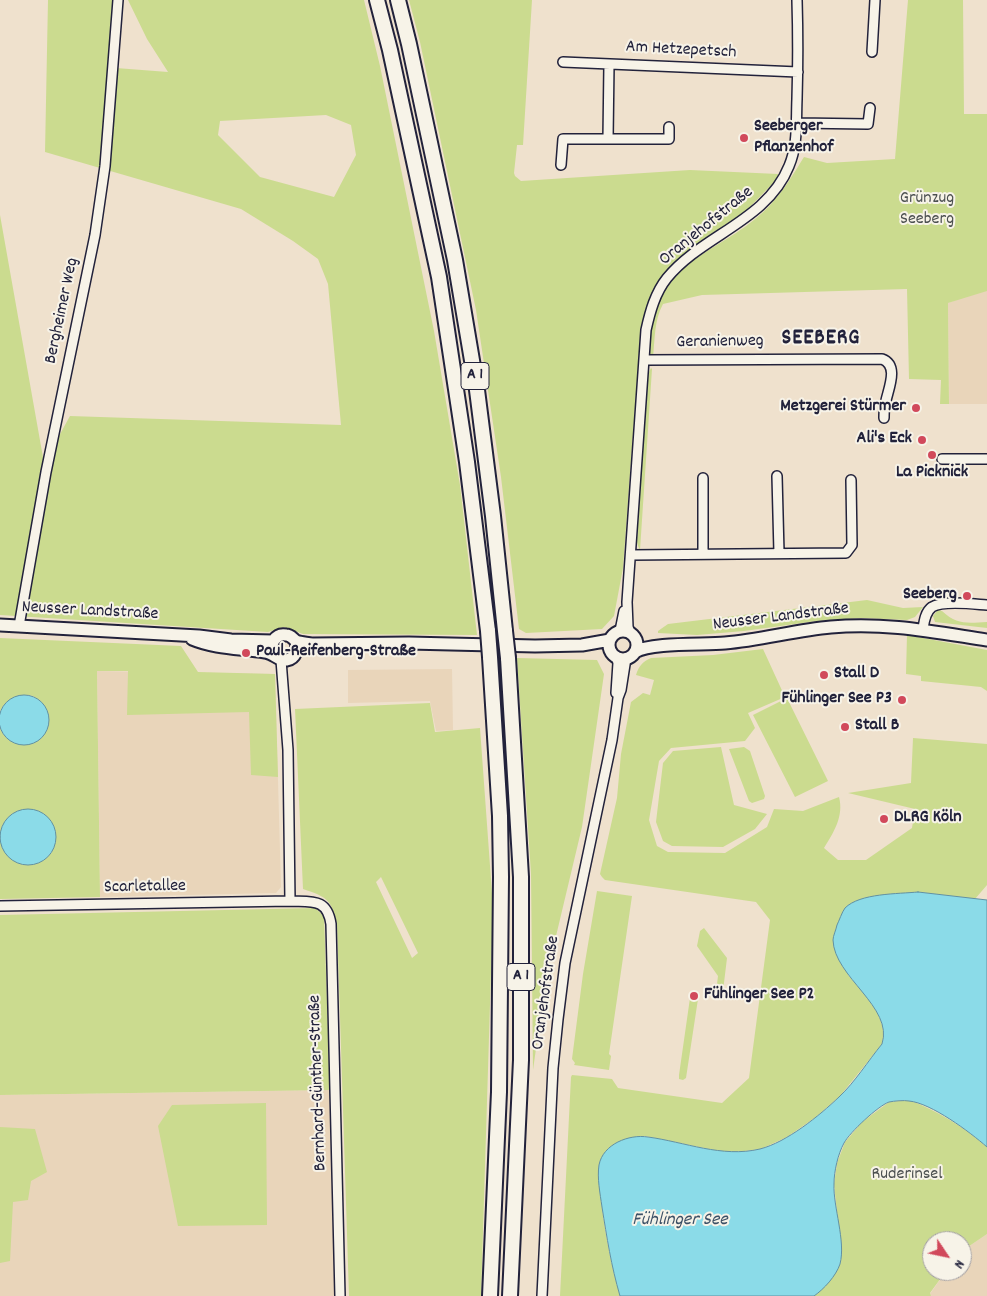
<!DOCTYPE html>
<meta charset="utf-8">
<style>
body{margin:0}
#map{position:relative;width:987px;height:1296px;overflow:hidden;background:#efe1cd;font-family:Dekko,sans-serif}
canvas{display:block}
.north{position:absolute;left:922px;top:1231px;width:50px;height:50px;box-sizing:border-box;background:#f7f3e8;border:1px solid #a29fa3;border-radius:50%;rotate:124deg;font-size:14px;font-weight:700;line-height:20px;text-align:center;color:#22223b}
.north::after{content:'';display:block;margin:auto;width:18px;height:22px;background:#d1495b;clip-path:polygon(50% 0,100% 100%,50% 72%,0 100%)}
</style>
<div id="map">
<canvas width="987" height="1296"></canvas>
<div class="north">N</div>
</div>
<script>
const c = document.querySelector('canvas').getContext('2d');
c.lineJoin = 'round';
function paint(path, color) {
  c.fillStyle = color;
  c.fill(path, 'evenodd');
}
function strokePath(path, color, width, dash) {
  c.strokeStyle = color;
  c.lineWidth = width;
  c.lineCap = dash ? 'butt' : 'round';
  c.setLineDash(dash || []);
  c.stroke(path);
}
function write(font, color, halo, rows, align = 'center') {
  c.font = font + ' Dekko,sans-serif';
  c.lineWidth = 4;
  c.setLineDash([]);
  c.textBaseline = 'middle';
  c.strokeStyle = halo;
  c.fillStyle = color;
  for (const [text, x, y, turn = 0] of rows) {
    c.save();
    c.translate(x, y);
    c.rotate((+turn || 0) * Math.PI / 180);
    c.textAlign = isNaN(turn) ? turn : align;
    if (halo) c.strokeText(text, 0, 0);
    c.fillText(text, 0, 0);
    c.restore();
  }
}
paint(new Path2D(`
 M987,288V404H949L948,303Z
 M452,669L453,730L436,731L430,701L348,703V670Z
 M97,671L275,674L281,887L276,893L100,897Z
 M330,1090L335,1296H0V1095Z
 M987,1234V1296H931L930,1294L946,1271H962V1251Z`), '#e9d5ba');
paint(new Path2D(`
 M48,0H121L116,68L168,72L147,39L128,0H364L380,66L434,331L460,485L477,635L303,634L284,627L268,632L0,615V215L44,463L70,416L341,425L328,284L318,259L293,241L241,209L45,152ZM326,115L351,125L356,155L334,197L260,177L218,135L220,121Z
 M409,0H532L523,145H517L514,173L515,176L521,181L690,170L778,174V178L745,212L678,260L663,277L650,300L641,326L623,568L614,616L602,629L526,633L519,629L501,477L476,310L420,42Z
 M908,0H963L964,114H987V291L948,303L949,404H940L941,380L909,379L907,289L702,295L663,304C654,320 655,340 653,357C646,351 649,338 651,329C666,252 726,253 771,204C784,190 794,173 804,157L827,163L895,159Z
 M651,368L652,369L640,550L638,546L637,542L647,376Z
 M867,600L903,608L923,607L915,617L907,620L862,618L817,621L744,631L697,635L658,633V631L668,624Z
 M938,610L942,611C957,625 967,623 987,622V628L935,622L933,616Z
 M907,635L987,650V691L981,687L921,681V676L906,674Z
 M0,638L181,646L198,672L275,674L278,777L251,775L249,712L127,715L128,671H97L100,897L0,899V728L4,735L46,731L48,723V715L40,701L33,696L25,695L4,705L0,711ZM18,811L52,852C43,862 34,866 21,864L5,822L11,816Z
 M763,649L785,697L748,713L755,728L745,741L671,748L659,761L649,820L657,846L668,852L725,853L767,827L774,809L803,811L839,797C844,816 834,832 824,848L838,860H866L912,828L915,809L848,793L911,783L913,738L987,744V885L975,899L918,892L848,975C863,992 890,1019 882,1044L840,1096L816,1117L787,1137L761,1149L728,1153L645,1136L599,1164C600,1209 608,1253 620,1296H560L571,1077L572,1075L612,1079L618,1088L722,1103L749,1078L770,920L756,902L605,880L602,877L600,874L617,798L621,754L631,702L643,693L650,695L654,680L636,675C639,666 642,662 651,658L713,655Z
 M517,658L597,660L604,674L582,827L546,978L533,1070L531,874Z
 M787,698L828,781L795,797L753,715Z
 M430,703L435,732L480,728L493,907L481,1296H349L337,924C331,899 327,897 303,889L295,709ZM381,877L418,953L412,958L376,882Z
 M721,747L734,805L767,814L755,829L723,847L672,846L663,841L656,822L663,763L673,751Z
 M744,747L750,751L765,796L764,799L752,803L749,801L729,749Z
 M597,891L632,896L609,1054L611,1056L609,1070L574,1065L575,1063L572,1059L583,974Z
 M315,908L324,916L330,1090L0,1095V915Z
 M704,928L727,958L723,991L719,993L716,992L718,976L697,946L700,931Z
 M693,996L698,999L686,1078L683,1080L679,1079V1075L690,998Z
 M909,1100C938,1111 964,1127 987,1147V1234L962,1251V1241H932V1271H946L930,1293L931,1296H814L819,1292L840,1264L841,1251L834,1184L837,1163L845,1142L862,1122L889,1102Z
 M266,1103L267,1225L178,1226L158,1126L172,1105Z
 M0,1127L35,1129L47,1172L31,1181L28,1200L13,1202L10,1261L0,1263Z`), '#cbdb8f');
const water = new Path2D(`
 M-1 720a25 25 0 1 1 50 0a25 25 0 1 1-50 0Z
 M0 837a28 28 0 1 1 56 0a28 28 0 1 1-56 0Z
 M918,892L987,900V1147C970,1132 931,1103 909,1101C904,1100 894,1101 889,1102C878,1106 850,1132 844,1143C838,1154 834,1171 834,1184C833,1207 846,1241 840,1264C836,1276 824,1289 814,1296H620C611,1265 607,1238 602,1207C600,1193 597,1178 599,1165C603,1144 629,1134 648,1137C685,1142 722,1158 760,1149C787,1142 819,1116 839,1097C855,1082 868,1061 882,1044C894,1007 834,977 833,940C833,936 836,930 837,925C839,921 842,912 845,908C860,893 898,894 918,892Z`);
paint(water, '#8bdbe8');
strokePath(water, '#6191a3', 1);
const minor = new Path2D(`
 M872,52L875,0
 M563,62L798,72
 M797,123L868,124L870,108
 M608,139L609,64
 M561,165L563,139H669V127
 M644,360L882,359C901,366 886,393 885,406C884,410 884,414 884,418
 M942,459H987
 M777,476L779,553
 M703,554V478
 M631,555L846,553L852,545L851,480
 M19,626L46,472L95,235L105,166L118,0
 M923,629C924,622 925,612 932,607C943,600 973,604 987,605
 M620,631L624,611
 M630,633L628,627L627,602L646,330C650,312 655,293 667,278C702,235 767,221 789,166C798,145 796,122 797,99C798,66 798,33 797,0
 M616,656L618,663L616,693
 M281,660L288,750L290,901
 M0,906L290,901C312,902 327,898 331,924L340,1296
 M542,1296L553,1068L558,1019L565,963L612,740L618,698L621,690L626,658`);
const major = new Path2D(`
 M0,625L199,636L231,640L273,641
 M609 645a14 14 0 1 1 28 0a14 14 0 1 1-28 0Z
 M192,639C216,649 240,648 265,652C274,653 278,661 287,660C296,658 298,649 296,641
 M635,652C651,642 704,645 725,643C761,640 796,630 831,627C886,622 934,632 987,640
 M272,653C270,644 275,633 286,635C291,635 292,638 296,641C300,643 307,643 312,644L409,643L535,646L582,645L610,640`);
const highway = new Path2D(`
 M377,0L390,50L439,277L467,462L488,631
 M398,0L409,44L455,260L477,390L493,516L505,631
 M508,658L521,877V1060L510,1296
 M490,1296L499,1092L501,877L500,816L490,657`);
strokePath(minor, '#22223b', 12);
strokePath(major, '#22223b', 15);
strokePath(highway, '#22223b', 18);
strokePath(minor, '#f7f3e8', 9);
strokePath(major, '#f7f3e8', 11);
strokePath(highway, '#f7f3e8', 14);
const highwayBridge = new Path2D(`
 M488,631L490,657
 M505,631L508,658`);
strokePath(highwayBridge, '#22223b', 18, []);
strokePath(highwayBridge, '#f7f3e8', 14);
for (const [x, y, r, color] of [
 [744,138,5,"#d1495b"],
 [916,408,5,"#d1495b"],
 [922,440,5,"#d1495b"],
 [932,455,5,"#d1495b"],
 [967,596,5,"#d1495b"],
 [246,653,5,"#d1495b"],
 [824,675,5,"#d1495b"],
 [902,700,5,"#d1495b"],
 [845,727,5,"#d1495b"],
 [884,819,5,"#d1495b"],
 [694,996,5,"#d1495b"]
]) {
  const dot = new Path2D();
  dot.arc(x, y, r, 0, 2 * Math.PI);
  c.fillStyle = color;
  c.fill(dot);
  strokePath(dot, '#f7f3e8', 2);
}
for (const [x, y, w] of [
 [475,376,28],
 [521,977,28]
]) {
  const box = new Path2D();
  box.roundRect(x - w / 2, y - 13.5, w, 27, 4);
  c.fillStyle = '#f7f3e8';
  c.fill(box);
  strokePath(box, '#22223b', 1);
}
write('bold 16px', '#22223b', null, [
 ["A 1",475,376],
 ["A 1",521,977]
]);
write('18px', '#22223b', '#f7f3e8', [
 ["Am Hetzepetsch",681,51,3],
 ["Oranjehofstraße",707,227,-39],
 ["Bergheimer Weg",63,311,-78],
 ["Geranienweg",720,343,-1],
 ["Neusser Landstraße",90,612,3],
 ["Neusser Landstraße",781,618,-7],
 ["Scarletallee",145,888,-1],
 ["Oranjehofstraße",547,993,-82],
 ["Bernhard-Günther-Straße",319,1083,-92]
]);
write('bold 18px', '#22223b', '#f7f3e8', [
 ["Seeberger",754,128],
 ["Pflanzenhof",754,149],
 ["Metzgerei Stürmer",906,408,"right"],
 ["Ali's Eck",912,440,"right"],
 ["La Picknick",932,474,"center"],
 ["Seeberg",957,596,"right"],
 ["Paul-Reifenberg-Straße",256,653],
 ["Stall D",834,675],
 ["Fühlinger See P3",892,700,"right"],
 ["Stall B",855,727],
 ["DLRG Köln",894,819],
 ["Fühlinger See P2",704,996]
], 'left');
write('18px', '#4c5050', '#f7f3e8', [
 ["Grünzug",927,200],
 ["Seeberg",927,221],
 ["Ruderinsel",907,1176]
]);
write('italic 19px', '#3c5066', '#f7f3e8', [
 ["Fühlinger See",680,1221]
]);
c.letterSpacing = '1px';
write('bold 22px', '#22223b', '#f7f3e8', [
 ["SEEBERG",821,340]
]);
c.letterSpacing = '0px';
</script>
